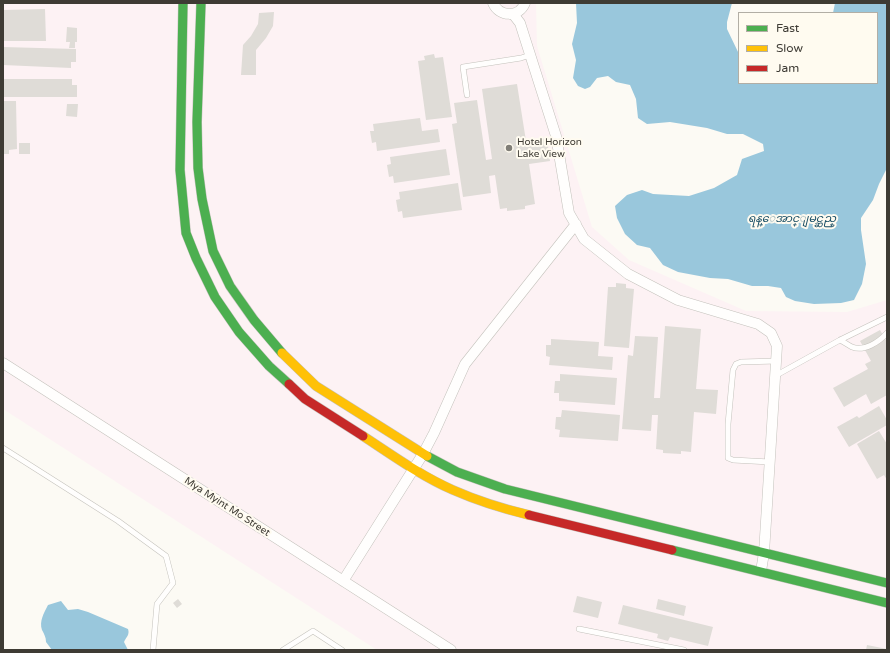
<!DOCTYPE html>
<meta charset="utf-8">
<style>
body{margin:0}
#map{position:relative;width:890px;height:653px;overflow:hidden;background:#fcfaf4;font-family:"Varela Round",sans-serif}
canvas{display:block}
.frame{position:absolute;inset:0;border:4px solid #3e3b34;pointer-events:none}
.legend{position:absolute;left:738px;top:12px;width:140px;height:72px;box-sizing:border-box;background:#fffbf0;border:1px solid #b2aea5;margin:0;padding:5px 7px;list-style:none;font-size:12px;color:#3e3b34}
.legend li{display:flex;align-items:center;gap:8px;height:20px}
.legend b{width:20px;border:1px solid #b2aea5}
</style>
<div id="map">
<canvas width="890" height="653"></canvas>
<div class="frame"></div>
<ul class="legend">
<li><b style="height:5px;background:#4caf50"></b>Fast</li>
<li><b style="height:5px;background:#ffc107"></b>Slow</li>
<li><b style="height:5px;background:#c62828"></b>Jam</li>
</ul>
</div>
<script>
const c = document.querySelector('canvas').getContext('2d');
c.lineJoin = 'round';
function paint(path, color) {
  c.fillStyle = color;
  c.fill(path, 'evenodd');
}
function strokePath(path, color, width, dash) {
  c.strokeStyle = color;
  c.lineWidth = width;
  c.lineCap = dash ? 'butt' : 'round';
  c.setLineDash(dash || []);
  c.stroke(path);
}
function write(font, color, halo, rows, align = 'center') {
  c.font = font + ' "Varela Round","Noto Sans Myanmar",sans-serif';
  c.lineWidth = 4;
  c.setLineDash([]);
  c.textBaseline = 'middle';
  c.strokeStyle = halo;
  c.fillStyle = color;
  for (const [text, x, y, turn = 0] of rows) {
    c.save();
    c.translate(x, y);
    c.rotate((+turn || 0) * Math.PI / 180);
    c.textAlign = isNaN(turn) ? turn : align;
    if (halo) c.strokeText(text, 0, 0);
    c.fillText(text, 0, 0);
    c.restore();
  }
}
paint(new Path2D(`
 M3,3H536L537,46L592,227L629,260L746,311L847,312L887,300V650H377L3,409Z`), '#fdf2f4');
paint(new Path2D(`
 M576,3H732L727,22V29L739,54V83H877V13H833L835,3H887V168L879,184L873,200L861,218V230L866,264L862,284L854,300L841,303L814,304L795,301L786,297L781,288L768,286H752L728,279L710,278L678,272L663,265L650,248L637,245L625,234L617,218L615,206L627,195L642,190L653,194L689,196L714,188L737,175L742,159L764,151L763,144L743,134H727L707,128L670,122L647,124L638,118L636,99L630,85L616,82L608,76L597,78L590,87L585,89L578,86L573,78L576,60L572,44L577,23Z
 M61,601L68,610L78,609L88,612L128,629C130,635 126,637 124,642L128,650H52L46,642C46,637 44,634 42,630C39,621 44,613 48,605Z`), '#99c7dc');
paint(new Path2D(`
 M45,9L46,41H3V10Z
 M274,12L273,26L266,38L256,50V75H241L243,45L251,36L258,24L259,13Z
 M67,27L77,28V42H75V48H69L70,42H66Z
 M3,47L76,49V62H71V68L3,65Z
 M434,54L435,58L443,57L452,117L426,120L418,61L425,60L424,56Z
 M3,79H72V85H77V97H3Z
 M517,84L526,141L547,138L550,161L529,164L535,204L525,206V209L507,211V208L500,209L495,175L489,176L491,193L463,197L452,124L457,123L454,103L477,100L486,160L492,159L482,89Z
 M3,101H16L17,149L9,150V154H3Z
 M67,104H78L77,117L66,116Z
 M420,118L422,131L438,129L440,142L377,151L376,142L372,143L370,131H374L373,124Z
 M19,143H30V154H19Z
 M446,149L450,175L394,183L393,176L389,177L387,165L391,164L390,157Z
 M458,183L462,210L403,218L402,211L398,212L396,200L400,199L399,192Z
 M616,283L626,284V288L634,289L629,348L604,346L608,287H616Z
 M665,326L701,329L696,389L718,390L716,414L694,412L691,452L681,451V454L663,453V450L656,449L658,415H652L651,431L622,429L628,355L633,356L635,336L658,337L654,398H660Z
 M880,330L887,342V395L871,404L866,394L844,407L833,388L868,369L865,364L871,361L860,341Z
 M551,339L599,342L598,356L613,357L612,370L549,365L550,357L546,356V345H551Z
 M560,374L617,378L615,405L559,401V393H554L555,381H560Z
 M879,406L887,420V425L849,447L837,427L857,416L859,418Z
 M562,410L620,415L618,441L559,437L560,430L555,429L556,417H561Z
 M879,431L887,444V480L884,475L877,479L857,444Z
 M577,596L602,602L598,618L573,612Z
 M178,599L182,604L177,608L173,603Z
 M658,599L686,606L684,616L656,609Z
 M623,605L713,627L708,646L670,637L668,641L657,638L658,634L618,624Z
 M867,645L887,649V650H866Z`), '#dfdcd7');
const lane = new Path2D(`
 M467,95L463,67L521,58L530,55
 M840,340C844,342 848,345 852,347C864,352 879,342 887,333
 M775,376L840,340L887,317
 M3,448L118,521L166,556L173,583L157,604L153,650
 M770,462L733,460L728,458V424L733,370L736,364L741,362L777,361
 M579,629L684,650
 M283,650L313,631L342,650`);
const street = new Path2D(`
 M493,3C499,17 519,18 525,3
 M513,14L520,23L556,136L569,213L584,239L628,274L678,300L758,324L771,333L777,346L764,553L761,571
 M3,363L451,650
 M343,581L423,454L434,433L465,364L576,224`);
const fast = new Path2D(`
 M183,3L180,170L186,233L196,258L215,297L239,332L269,366L289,384
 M201,3L197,122L198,168L202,199L213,251L230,286L254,320L282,353
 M427,456L457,472L505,489L887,583
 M672,550L887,603`);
const slow = new Path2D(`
 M282,353L316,386L427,456
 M363,436C392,455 421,476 453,490C478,501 504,509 529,515`);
const jam = new Path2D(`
 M289,384L305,399L363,436
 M529,515L672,550`);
strokePath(lane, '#c4c2bc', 6);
strokePath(street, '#c4c2bc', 11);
strokePath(fast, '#c4c2bc', 10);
strokePath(slow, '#c4c2bc', 10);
strokePath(jam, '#c4c2bc', 10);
strokePath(lane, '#fffefd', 5);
strokePath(street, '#fffefd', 10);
strokePath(fast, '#4caf50', 9);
strokePath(slow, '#ffc107', 9);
strokePath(jam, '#c62828', 9);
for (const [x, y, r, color] of [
 [509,148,4,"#807e77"]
]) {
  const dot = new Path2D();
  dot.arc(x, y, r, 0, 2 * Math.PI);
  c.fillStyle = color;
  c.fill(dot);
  strokePath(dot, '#fffbf0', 1.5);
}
write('10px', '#3e3b34', '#fffbf0', [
 ["Hotel Horizon",517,142],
 ["Lake View",517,154]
], 'left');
write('10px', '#3e3b34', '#fffbf0', [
 ["Mya Myint Mo Street",227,507,33]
]);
write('italic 11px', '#164c63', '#fffbf0', [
 ["ရန္ေအာင္ျမင္ဆည္",792,219]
]);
</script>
